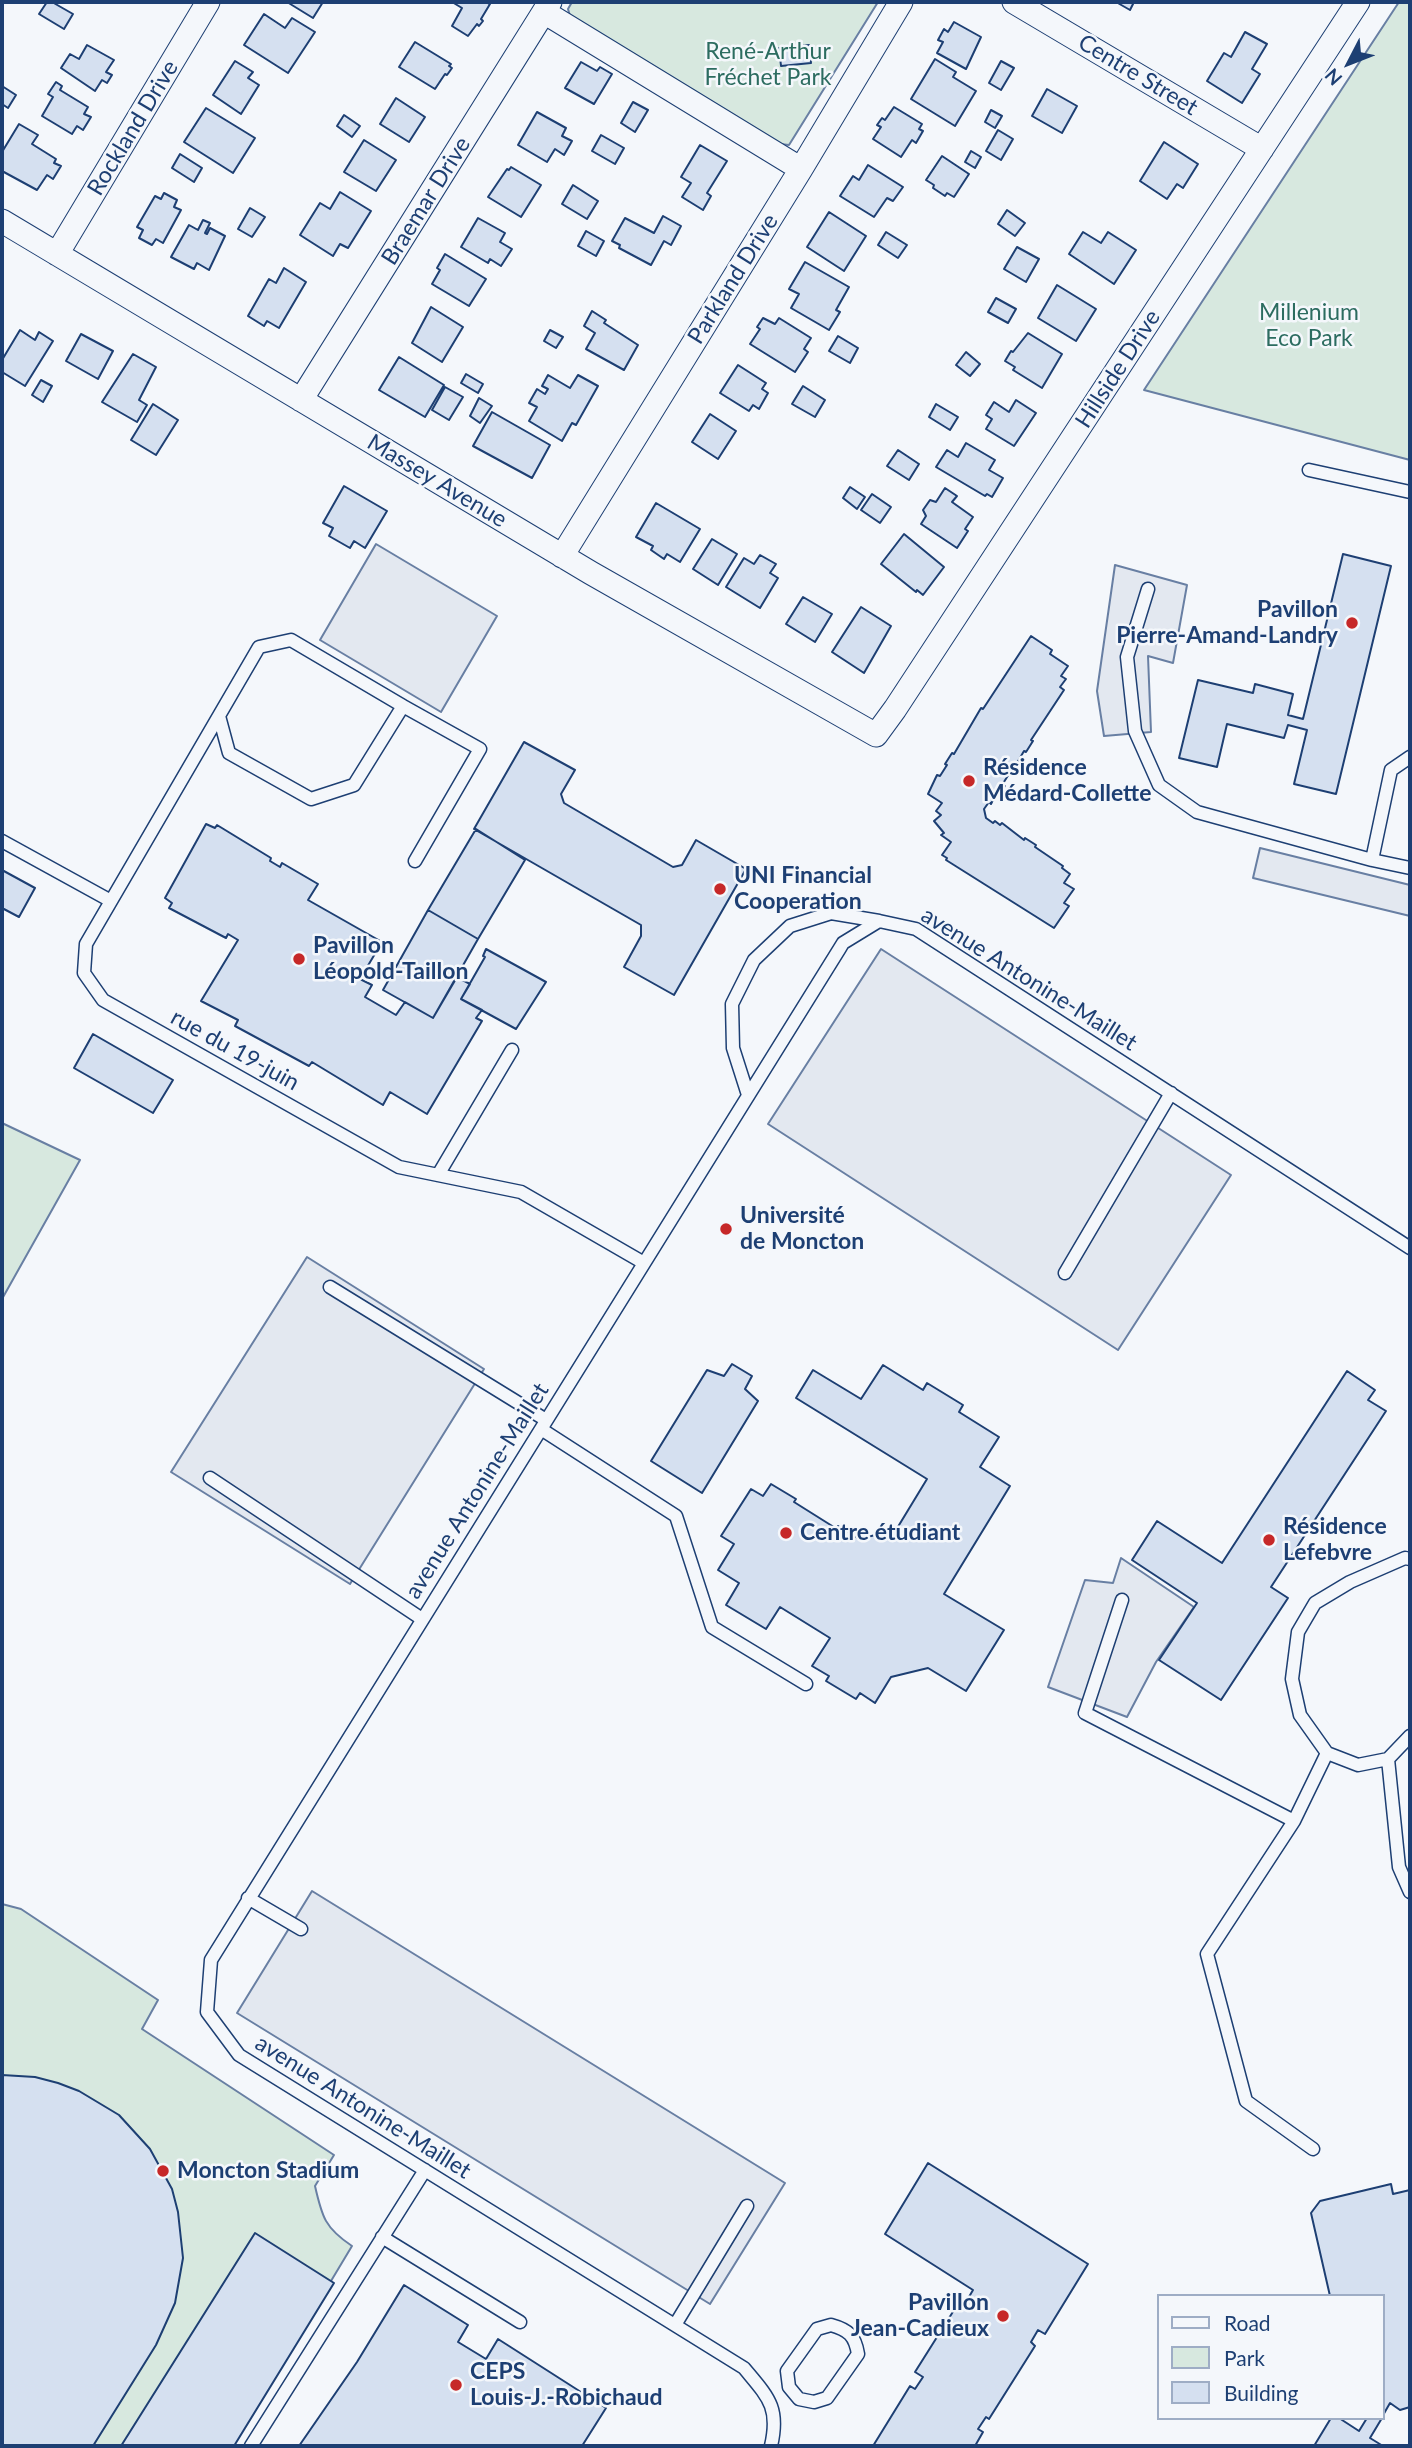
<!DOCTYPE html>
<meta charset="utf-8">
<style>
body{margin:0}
#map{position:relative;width:1412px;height:2448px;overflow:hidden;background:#f4f7fb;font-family:Lato,sans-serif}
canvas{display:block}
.frame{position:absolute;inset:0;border:4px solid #1d3f73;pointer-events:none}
.legend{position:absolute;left:1157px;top:2294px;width:228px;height:126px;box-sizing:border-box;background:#f4f7fb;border:2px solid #9eadc5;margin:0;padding:9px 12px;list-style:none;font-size:21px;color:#1d3f73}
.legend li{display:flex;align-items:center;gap:14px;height:35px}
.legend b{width:35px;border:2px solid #9eadc5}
.north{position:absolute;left:1314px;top:28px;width:70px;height:70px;-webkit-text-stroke:5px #f4f7fb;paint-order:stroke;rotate:228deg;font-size:19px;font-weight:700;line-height:28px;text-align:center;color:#1d3f73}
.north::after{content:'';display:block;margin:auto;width:24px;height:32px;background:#1d3f73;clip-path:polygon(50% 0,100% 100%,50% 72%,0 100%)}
</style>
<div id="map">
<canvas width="1412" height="2448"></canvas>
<div class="frame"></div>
<ul class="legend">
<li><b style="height:9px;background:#f4f7fb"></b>Road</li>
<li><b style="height:19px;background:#d7e8df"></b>Park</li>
<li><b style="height:19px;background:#d5e0f0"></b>Building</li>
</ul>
<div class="north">N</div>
</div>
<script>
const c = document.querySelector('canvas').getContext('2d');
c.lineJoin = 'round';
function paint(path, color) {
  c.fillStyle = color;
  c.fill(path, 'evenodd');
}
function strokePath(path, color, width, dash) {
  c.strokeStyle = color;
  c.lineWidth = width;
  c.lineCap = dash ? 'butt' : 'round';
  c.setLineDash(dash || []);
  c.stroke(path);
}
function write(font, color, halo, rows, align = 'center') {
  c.font = font + ' Lato,sans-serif';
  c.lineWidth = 5;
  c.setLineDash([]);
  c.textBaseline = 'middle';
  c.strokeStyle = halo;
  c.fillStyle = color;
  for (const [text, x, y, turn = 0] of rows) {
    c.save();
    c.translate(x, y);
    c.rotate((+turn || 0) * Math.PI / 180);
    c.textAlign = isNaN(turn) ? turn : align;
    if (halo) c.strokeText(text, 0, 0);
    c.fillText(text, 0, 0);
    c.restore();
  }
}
const green = new Path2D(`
 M572,2H878L789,145L780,144L570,16L568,9Z
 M1399,2H1410V460L1144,390Z
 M2,1123L80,1160L2,1299Z
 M2,1904L21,1909L158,2000L142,2029L334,2155L315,2186C322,2217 325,2228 352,2246L232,2446H2Z`);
paint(green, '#d7e8df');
strokePath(green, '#687fa3', 2);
const parking = new Path2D(`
 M376,544L497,616L441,712L320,640Z
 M1115,565L1187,585L1173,663L1148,656L1151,732L1104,736L1097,691Z
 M1260,848L1410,885V916L1253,878Z
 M881,949L1231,1175L1118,1350L768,1124Z
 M307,1257L484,1369L350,1584L171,1472Z
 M1121,1558L1194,1607L1156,1662L1127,1717L1048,1687L1085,1580L1113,1583Z
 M312,1891L785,2183L710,2304L237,2013Z`);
paint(parking, '#e3e8f0');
strokePath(parking, '#687fa3', 2);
const building = new Path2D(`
 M47,2H52L73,14L64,29L39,14Z
 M287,2H323L313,18Z
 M452,2H486L490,4L481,19L483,21L479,26L477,24L468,36L452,26L462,8Z
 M1116,2H1134L1130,10Z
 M264,14L285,28L292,18L315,32L288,73L244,45Z
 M954,22L981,37L966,69L937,53L943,42L938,40L944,29L948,32Z
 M1245,32L1267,44L1252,69L1260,74L1242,103L1207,81L1224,53L1231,57Z
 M415,42L451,64L449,66L452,68L447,75L445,74L435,89L399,67Z
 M87,45L114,60L106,72L112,75L107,83L102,80L95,91L61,68L70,54L79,59Z
 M809,45L811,63L781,66L779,48Z
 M935,59L956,72L953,77L976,91L955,126L911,99Z
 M235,61L253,72L248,78L259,85L241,114L213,95Z
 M1001,61L1014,68L1001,90L989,83Z
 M581,62L597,71L600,67L612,74L594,104L565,88Z
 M56,82L62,86L60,90L88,107L84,114L91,117L83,130L77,126L72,134L42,116L53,97L48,94Z
 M2,86L16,95L8,108L2,104Z
 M1047,89L1077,106L1062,133L1032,116Z
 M396,98L425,117L409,142L380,124Z
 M633,102L648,110L635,132L621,123Z
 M894,107L922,124L919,129L923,131L916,143L912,140L901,157L873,139L881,127L877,125L882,118L885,120Z
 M206,108L255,138L233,173L184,142Z
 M991,110L1002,116L995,128L985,122Z
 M537,112L566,128L562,136L572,141L564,155L555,149L547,162L518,145Z
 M344,115L360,126L352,137L337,126Z
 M19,124L38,135L32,144L56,159L54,163L61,166L53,179L47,175L37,190L2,171V152Z
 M998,130L1013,139L1001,160L986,151Z
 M601,135L624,148L615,164L592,151Z
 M364,140L396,160L376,191L344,172Z
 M1164,142L1198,164L1183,188L1177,184L1167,199L1140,181Z
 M700,145L727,161L707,193L711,196L703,210L682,197L691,183L681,177Z
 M971,151L981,157L975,168L965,162Z
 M180,154L202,168L194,182L172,168Z
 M942,156L969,174L954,197L947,193L945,196L933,188L934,185L926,180Z
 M868,165L903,187L893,201L887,198L874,217L840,196L853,176L859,180Z
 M511,167L541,185L521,217L488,197L507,169L509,170Z
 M573,185L598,201L587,219L562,204Z
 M340,192L371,211L348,248L340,244L333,256L300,235L320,203L330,209Z
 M164,193L177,200L174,207L181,210L163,243L156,239L152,245L139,238L143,230L137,227L155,196L161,199Z
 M250,208L265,217L252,237L238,229Z
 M1007,210L1025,223L1015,236L998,224Z
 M829,212L866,236L844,271L807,247Z
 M663,216L681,226L671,245L664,241L651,265L619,248L620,245L612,241L625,218L654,233Z
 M478,218L505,233L500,242L512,249L501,266L490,259L488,263L461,247Z
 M203,220L210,223L205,233L207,234L210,228L225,236L209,270L197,263L194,269L171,257L189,225L198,230Z
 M586,231L604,241L596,256L578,246Z
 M886,232L907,245L898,258L878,245Z
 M1083,232L1101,243L1108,232L1136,250L1114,284L1069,254Z
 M1017,247L1039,259L1026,282L1004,269Z
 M445,254L486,279L469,306L432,284L440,270L437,268Z
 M805,262L849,287L836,310L840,312L829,330L791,308L799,294L789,289Z
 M284,268L306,282L279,328L267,321L264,326L248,316L269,279L276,283Z
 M1057,285L1096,309L1076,341L1038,318Z
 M996,298L1016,309L1008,323L988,312Z
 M431,307L463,327L442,362L412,343Z
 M592,311L606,320L604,323L638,345L624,370L586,349L595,333L584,326Z
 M763,318L775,324L779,318L811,338L804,349L808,352L795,372L750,344L760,329L757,327Z
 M20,330L35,340L39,332L53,341L25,386L2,372V360Z
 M550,330L563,337L556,348L544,341Z
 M1028,333L1062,354L1042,388L1013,370L1015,367L1005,361L1011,351L1013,352Z
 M81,334L113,351L98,379L66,361Z
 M838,336L858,348L850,363L829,351Z
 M966,352L980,364L970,376L956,365Z
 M133,354L156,367L139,400L147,405L137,422L102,402Z
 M399,357L444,385L425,417L379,390Z
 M738,365L766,383L762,389L768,393L759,409L753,405L749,411L720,393Z
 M466,374L483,384L478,393L461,383Z
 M548,375L570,388L578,375L598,386L576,425L572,423L562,441L529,421L537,407L529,403L537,389L545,394L548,389L542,386Z
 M41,380L52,386L43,402L32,395Z
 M803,386L825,400L815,417L792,404Z
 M445,387L463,397L449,420L432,410Z
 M479,398L492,406L480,423L470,416Z
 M1016,400L1036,413L1014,446L986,429L992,419L986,415L994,402L1009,412Z
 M153,404L178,420L156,455L131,440Z
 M936,404L958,417L950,430L929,417Z
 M492,412L550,445L532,478L473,446Z
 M710,414L736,431L718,459L692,442Z
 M966,443L995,460L989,470L1003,478L992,497L987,494L985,496L936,467L947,450L958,457Z
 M898,450L919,464L909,480L887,466Z
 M344,486L387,511L365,548L354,541L350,548L329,536L333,528L323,523Z
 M850,487L865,497L857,509L843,498Z
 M945,488L957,496L952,502L973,517L965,529L968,531L957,548L921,524L926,516L923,510L930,500L936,502Z
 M872,494L891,507L880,523L861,510Z
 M656,503L700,529L680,562L667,554L664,559L651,550L653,546L636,537Z
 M904,534L944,567L923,595L917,590L916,592L881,564Z
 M712,539L737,554L718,585L693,569Z
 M1343,554L1391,566L1336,794L1294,784L1307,730L1288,725L1284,738L1227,724L1217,767L1179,758L1198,680L1253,693L1255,684L1293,694L1288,715L1303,719Z
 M760,555L776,564L770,573L778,578L760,608L726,587L744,558L754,564Z
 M803,597L832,614L815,642L786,624Z
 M861,607L891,626L864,673L832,652Z
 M1031,636L1052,650L1050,654L1068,666L1061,676L1066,679L1060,687L1064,690L1031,740L1033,741L1026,752L1024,751L1017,763L1019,764L1012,775L1009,774L1002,785L1005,786L997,797L995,796L991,804L989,802L984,809L986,818L993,823L995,821L1000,825L1002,823L1024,840L1025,838L1036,845L1035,847L1063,866L1062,868L1070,874L1064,883L1074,889L1064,903L1069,906L1054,928L946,860L947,858L942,855L951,842L941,835L944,833L934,821L941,815L936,811L942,803L928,794L937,775L940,776L947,765L945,764L952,753L954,754L981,708L983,709Z
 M524,742L575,770L561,794L564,803L673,867L682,865L696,840L746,869L674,995L624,967L641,936V925L474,829Z
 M206,824L215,828L217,825L271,858L270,861L280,867L282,863L318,884L308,900L382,942L360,979L372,985L365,997L396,1015L405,1002L433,1018L457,977L470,984L461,999L482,1010L476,1018L482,1021L427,1114L390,1092L383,1105L312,1062L309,1066L235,1026L238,1020L201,1001L238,940L228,934L226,938L169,908L172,903L165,898Z
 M476,829L525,860L478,939L428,910Z
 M2,870L35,888L19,917L2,908Z
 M428,910L478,939L433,1018L383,990Z
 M486,949L546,982L516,1029L461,999L485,957L483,956Z
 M93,1034L173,1080L153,1113L74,1068Z
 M732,1364L752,1376L745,1389L758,1401L702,1493L651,1461L707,1370L724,1376Z
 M883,1365L923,1390L927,1383L963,1405L959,1412L999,1437L980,1467L1010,1486L944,1594L1004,1630L966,1691L928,1668L891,1677L875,1703L860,1693L856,1699L826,1681L829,1676L812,1666L830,1638L780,1607L766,1629L726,1605L739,1583L718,1570L734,1544L721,1536L751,1489L763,1496L771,1484L796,1499L794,1502L837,1529L838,1526L859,1539L896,1530L927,1479L796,1398L813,1370L861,1399Z
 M1347,1371L1375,1390L1368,1400L1386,1411L1271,1587L1288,1598L1221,1700L1159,1660L1197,1603L1132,1560L1157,1521L1222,1563Z
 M2,2075L35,2077L58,2083L79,2091L119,2115L150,2149L172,2189L178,2212L183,2258L175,2303L156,2345L93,2446H2Z
 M928,2163L1088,2264L1045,2334L1038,2330L1031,2342L1035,2346L989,2419L986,2417L978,2429L983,2432L975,2446H873L910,2386L915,2389L923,2377L915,2372L961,2299L966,2302L973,2290L885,2234Z
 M1391,2184L1393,2194L1410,2190V2407L1400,2410L1390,2403L1382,2417V2296H1330L1311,2213L1320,2201Z
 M255,2233L334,2283L234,2446H121Z
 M404,2285L468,2325L458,2342L486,2359L498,2339L606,2408L582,2446H299L357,2362Z
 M1331,2418H1339L1359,2431L1367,2418H1382L1370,2438L1383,2446H1314Z`);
paint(building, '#d5e0f0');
strokePath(building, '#1d3f73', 2);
const service = new Path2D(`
 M1309,470L1410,492
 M1148,589L1127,657L1135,731L1159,785L1197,812L1372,860L1410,868
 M403,706L480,749L415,861
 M219,716L229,753L311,799L354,785L403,706L291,640L259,647L86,944L84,973L103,1000L399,1167L521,1192L644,1263
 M2,841L111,901
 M1372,860L1391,770L1410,757
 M748,1095L733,1048L732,1004L754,960L790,926L831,913L879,921
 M438,1175L512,1050
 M1065,1273L1171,1093
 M330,1287L546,1420
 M541,1429L676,1516L712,1627L806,1684
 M210,1478L422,1619
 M1410,1559L1405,1558L1350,1582L1315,1603L1298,1632L1292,1679L1300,1715L1327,1753L1358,1765L1388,1759L1410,1736
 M1122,1600L1085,1713L1294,1821L1327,1753
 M1388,1759L1399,1867L1410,1892
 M1294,1821L1207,1954L1246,2101L1313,2149
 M248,1898L301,1929
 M382,2237L520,2322
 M675,2325L747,2206
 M831,2325C849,2330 855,2336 858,2354L827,2398L814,2402L799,2399L789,2387L787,2371L817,2329Z
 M251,2446L425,2170
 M771,2446C780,2407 768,2397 744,2368L239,2055L207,2012L211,1960L840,948L843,943L879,921L916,929L1410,1248`);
const minor = new Path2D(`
 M1014,2L1262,149
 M544,12L801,169
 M2,221L591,573L876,735L895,709L1358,2
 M57,254L208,2
 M301,400L550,2
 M562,556L801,169L901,2`);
strokePath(service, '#1d3f73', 15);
strokePath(minor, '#1d3f73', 25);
strokePath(service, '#f4f7fb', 12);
strokePath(minor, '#f4f7fb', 23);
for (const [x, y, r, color] of [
 [1352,623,7,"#c62828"],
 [969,781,7,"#c62828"],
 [720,889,7,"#c62828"],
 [299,959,7,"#c62828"],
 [726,1229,7,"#c62828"],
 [786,1533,7,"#c62828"],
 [1269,1540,7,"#c62828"],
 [163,2171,7,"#c62828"],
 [1003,2316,7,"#c62828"],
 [456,2385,7,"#c62828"]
]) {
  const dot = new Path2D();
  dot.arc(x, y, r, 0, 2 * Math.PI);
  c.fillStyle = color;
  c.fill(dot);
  strokePath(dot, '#f4f7fb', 2.5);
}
write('23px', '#2c6c60', '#f4f7fb', [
 ["René-Arthur",768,52],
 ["Fréchet Park",768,78],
 ["Millenium",1309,313],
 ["Eco Park",1309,339]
]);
write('23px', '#1d3f73', '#f4f7fb', [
 ["Centre Street",1138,75,31],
 ["Rockland Drive",133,128,-59],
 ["Braemar Drive",426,201,-58],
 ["Parkland Drive",733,279,-58],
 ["Hillside Drive",1118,369,-57],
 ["Massey Avenue",437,481,31],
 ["avenue Antonine-Maillet",1029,979,32],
 ["rue du 19-juin",235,1050,29],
 ["avenue Antonine-Maillet",477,1491,-58],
 ["avenue Antonine-Maillet",363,2107,32]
]);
write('bold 23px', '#1d3f73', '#f4f7fb', [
 ["Pavillon",1338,610,"right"],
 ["Pierre-Amand-Landry",1338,636,"right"],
 ["Résidence",983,768],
 ["Médard-Collette",983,794],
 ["UNI Financial",734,876],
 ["Cooperation",734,902],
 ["Pavillon",313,946],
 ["Léopold-Taillon",313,972],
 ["Université",740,1216],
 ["de Moncton",740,1242],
 ["Résidence",1283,1527],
 ["Lefebvre",1283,1553],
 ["Centre étudiant",800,1533],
 ["Moncton Stadium",177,2171],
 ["Pavillon",989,2303,"right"],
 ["Jean-Cadieux",989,2329,"right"],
 ["CEPS",470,2372],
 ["Louis-J.-Robichaud",470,2398]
], 'left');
</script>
